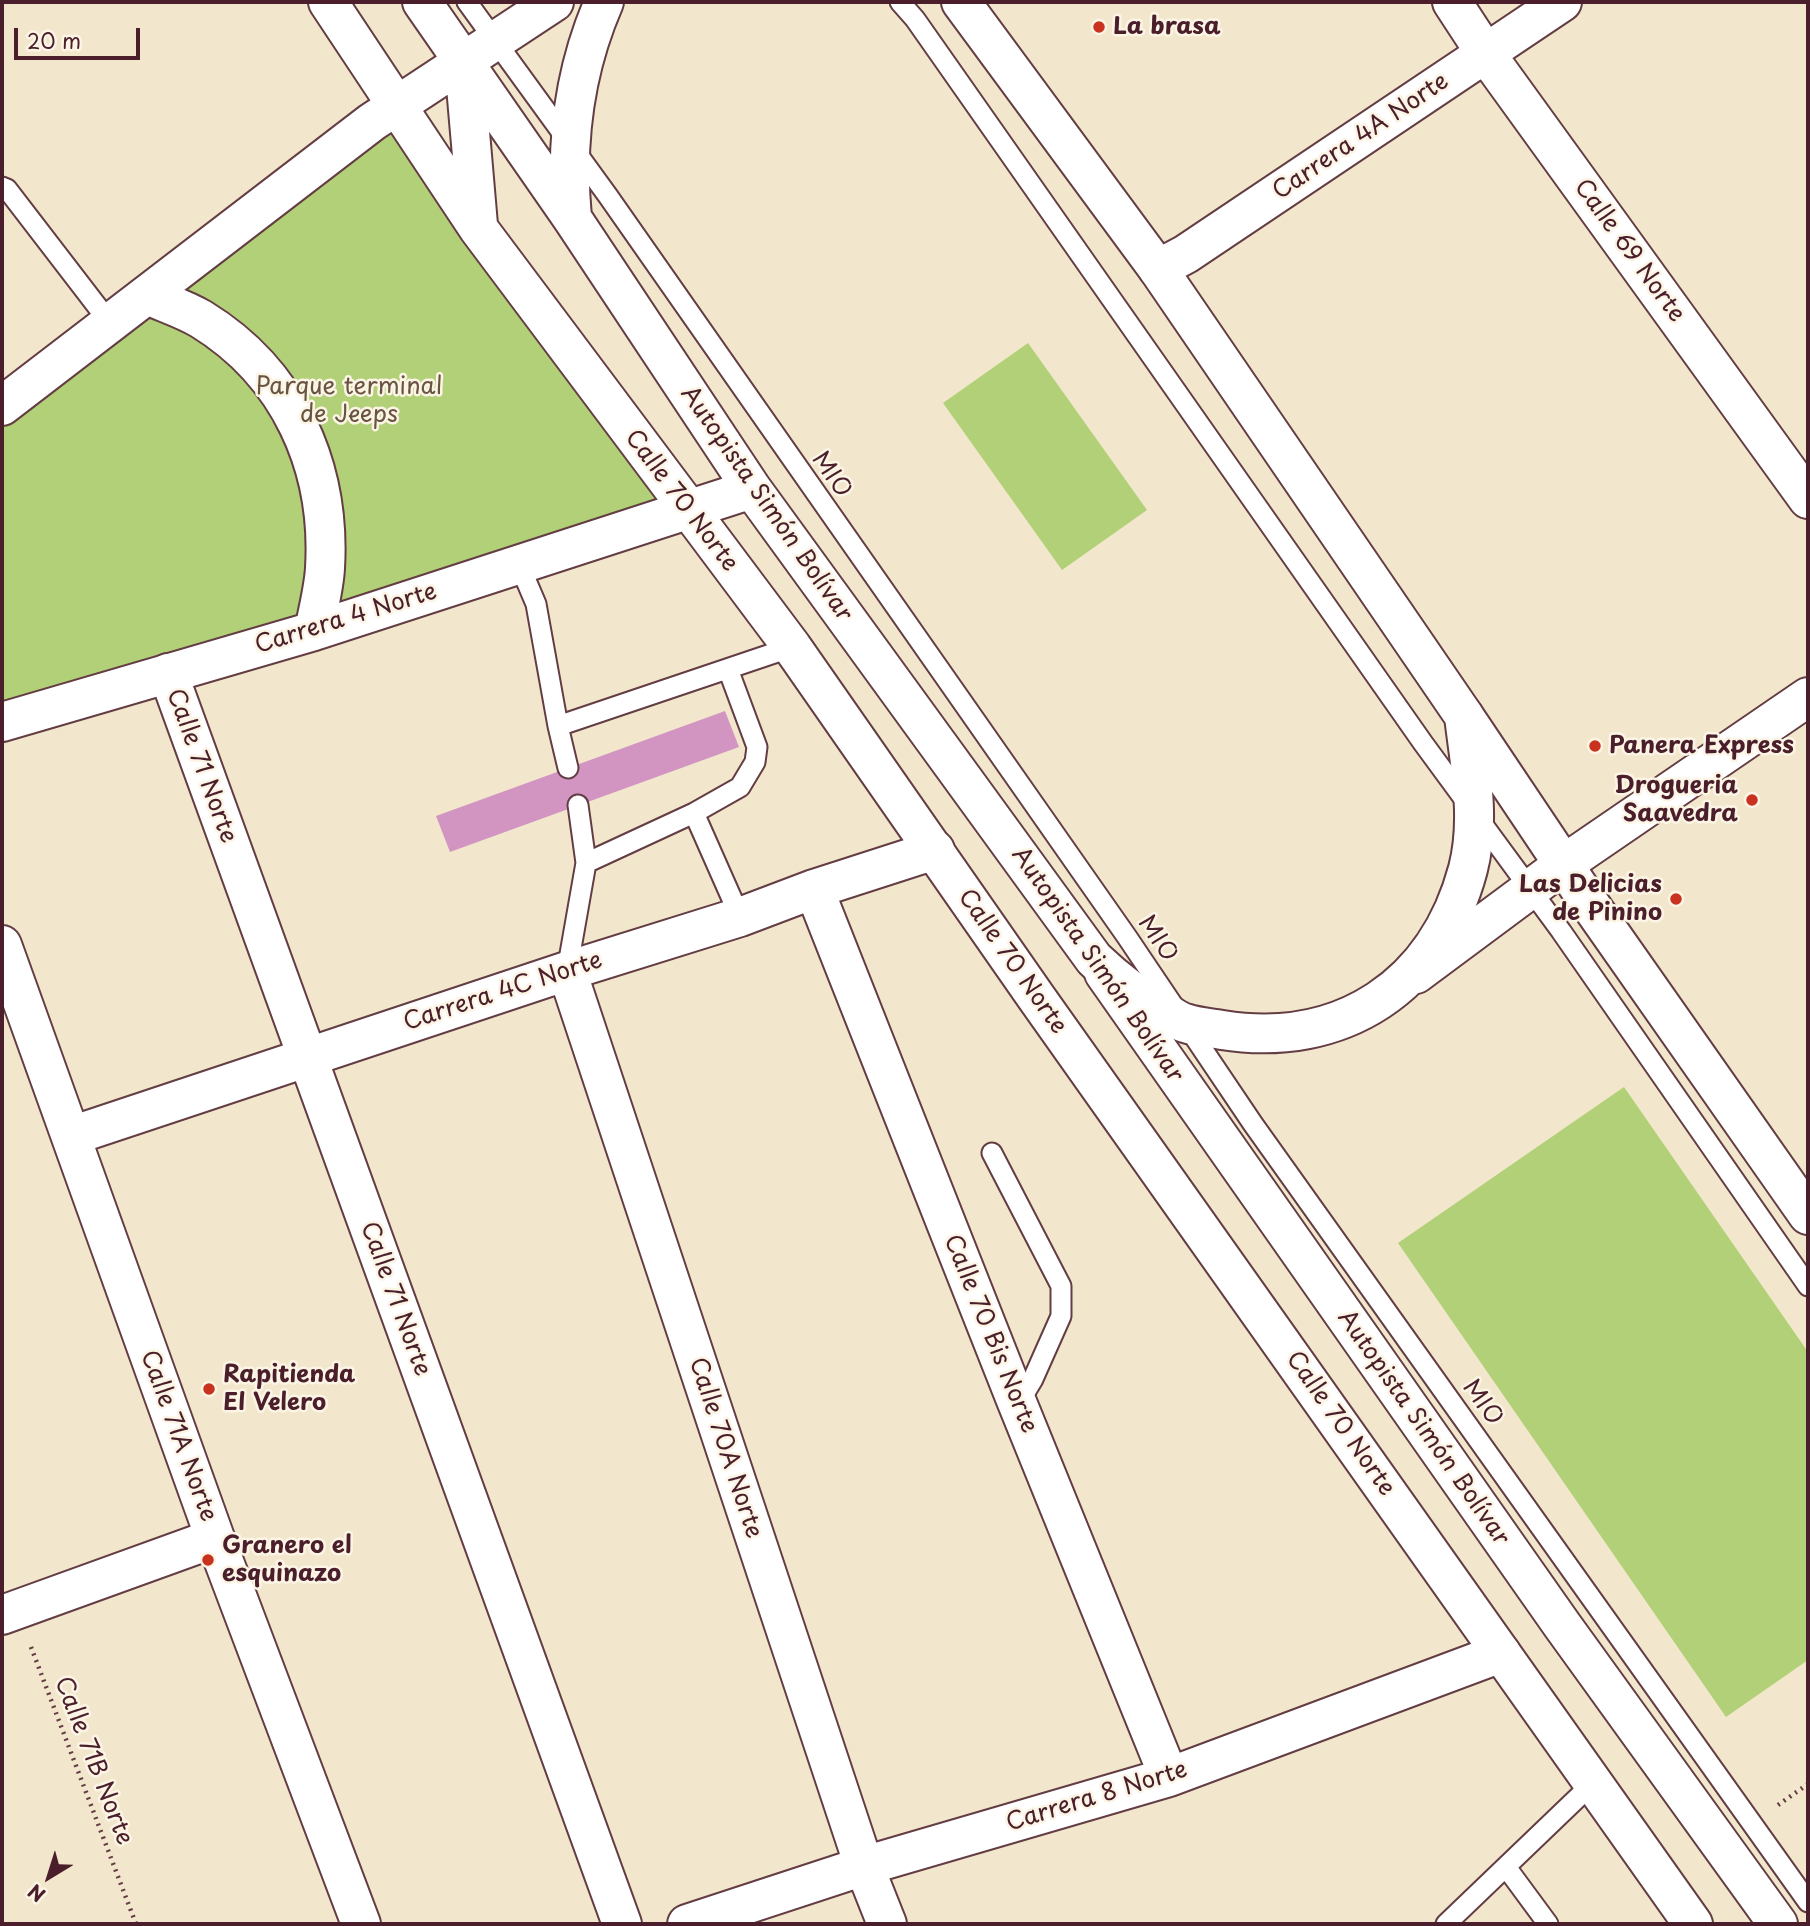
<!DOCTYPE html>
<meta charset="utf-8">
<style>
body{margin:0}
#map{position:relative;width:1810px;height:1926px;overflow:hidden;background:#f2e7cc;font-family:"Playpen Sans",sans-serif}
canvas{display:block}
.frame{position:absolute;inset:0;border:4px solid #4a1f2b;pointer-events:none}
.north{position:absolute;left:14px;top:1842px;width:70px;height:70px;-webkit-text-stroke:5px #fcf5e5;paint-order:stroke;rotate:218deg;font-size:19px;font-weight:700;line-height:28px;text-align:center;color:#4a1f2b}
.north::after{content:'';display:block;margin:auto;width:24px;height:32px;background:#4a1f2b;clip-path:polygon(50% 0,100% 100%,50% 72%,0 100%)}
.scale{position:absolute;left:14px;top:28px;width:126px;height:32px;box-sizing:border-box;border:4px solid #4a1f2b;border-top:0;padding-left:9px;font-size:21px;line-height:24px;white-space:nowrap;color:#4a1f2b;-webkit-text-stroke:5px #fcf5e5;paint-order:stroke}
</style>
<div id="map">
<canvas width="1810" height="1926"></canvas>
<div class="frame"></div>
<div class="north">N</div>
<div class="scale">20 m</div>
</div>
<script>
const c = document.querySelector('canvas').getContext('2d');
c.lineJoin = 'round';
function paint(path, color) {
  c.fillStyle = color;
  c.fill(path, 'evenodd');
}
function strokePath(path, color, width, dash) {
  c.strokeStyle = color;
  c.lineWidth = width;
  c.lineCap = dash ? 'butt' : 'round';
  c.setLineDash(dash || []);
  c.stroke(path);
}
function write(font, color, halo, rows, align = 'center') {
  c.font = font + ' "Playpen Sans",sans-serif';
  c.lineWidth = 5;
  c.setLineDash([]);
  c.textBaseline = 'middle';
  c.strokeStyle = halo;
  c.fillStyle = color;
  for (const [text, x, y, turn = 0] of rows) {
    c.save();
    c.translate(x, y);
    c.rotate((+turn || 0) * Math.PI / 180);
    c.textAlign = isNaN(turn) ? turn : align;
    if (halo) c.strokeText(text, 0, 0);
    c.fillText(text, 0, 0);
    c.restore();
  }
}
paint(new Path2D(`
 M398,106L687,510L2,722V406Z
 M1028,343L1147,510L1062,570L943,403Z
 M1624,1087L1808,1352V1660L1726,1717L1398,1243Z`), '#b1d077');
paint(new Path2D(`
 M725,711L739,747L450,852L436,816Z`), '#d295c2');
const lane = new Path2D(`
 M467,2L608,196L1127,937L1253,1124L1808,1902
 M900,2L915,19L1423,743L1561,931L1808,1286
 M2,187L7,189L110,323
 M519,564L536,604L558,726L568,768
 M558,726L792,647
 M578,805L586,863L694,813L740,787L755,762L757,747L728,669
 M694,813L740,917
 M567,971L586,863
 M992,1153L1061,1286V1316L1033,1379L1024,1394L1016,1400
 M1506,1867L1548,1924
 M1446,1924L1593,1783`);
const street = new Path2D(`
 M1452,2L1486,54L1808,499
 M1158,269L1186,254L1562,2
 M168,673L622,1924
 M814,889L1016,1400L1169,1777
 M2,945L215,1538L361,1924
 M567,971L864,1866L887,1924
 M71,1136L567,971L740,917L814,889L935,850
 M2,1615L215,1538
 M687,1924L864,1866L1169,1777L1501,1653`);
const secondary = new Path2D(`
 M328,2L478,228L792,647L1036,997L1693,1924
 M464,63L478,225
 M147,295C165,303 184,309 201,319C289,373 331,466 325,568C324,588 318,610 314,631
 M2,406L372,122L554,2
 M2,722L314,631L687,510
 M1564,864L1808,697`);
const primary = new Path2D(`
 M1464,716L1594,910L1808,1215
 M1104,973L1562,1625L1778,1924
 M1416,974L1564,864`);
const highway = new Path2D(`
 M422,2L572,218L752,489L1094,959C1116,980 1136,996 1162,1010C1170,1015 1177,1021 1185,1023C1197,1027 1210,1028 1222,1030C1342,1049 1437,986 1468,869C1481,819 1470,767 1464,716L1158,269L961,2
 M572,218C565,144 574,71 604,2
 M687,510L752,489`);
strokePath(lane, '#633d43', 23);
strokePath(street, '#633d43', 42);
strokePath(secondary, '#633d43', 42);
strokePath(primary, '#633d43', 42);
strokePath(highway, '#633d43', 42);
strokePath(new Path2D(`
 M31,1647L136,1924
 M1778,1805L1808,1784`), '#633d43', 4.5, [2, 5]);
strokePath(lane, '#fff', 19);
strokePath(street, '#fff', 38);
strokePath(secondary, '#fff', 38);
strokePath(primary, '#fff', 38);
strokePath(highway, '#fff', 38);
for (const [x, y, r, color] of [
 [1099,27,7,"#c8321e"],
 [1595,746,7,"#c8321e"],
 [1752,800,7,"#c8321e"],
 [1676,899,7,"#c8321e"],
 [209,1389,7,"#c8321e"],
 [208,1560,7,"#c8321e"]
]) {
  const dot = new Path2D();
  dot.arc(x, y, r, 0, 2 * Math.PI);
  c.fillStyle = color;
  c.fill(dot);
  strokePath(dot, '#fcf5e5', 2.5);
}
write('bold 24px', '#4a1f2b', '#fcf5e5', [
 ["La brasa",1113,27],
 ["Panera Express",1609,746],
 ["Drogueria",1738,786,"right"],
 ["Saavedra",1738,814,"right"],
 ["Las Delicias",1662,885,"right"],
 ["de Pinino",1662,913,"right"],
 ["Rapitienda",223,1375],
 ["El Velero",223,1403],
 ["Granero el",222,1546],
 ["esquinazo",222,1574]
], 'left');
write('24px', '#4a1f2b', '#fcf5e5', [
 ["Carrera 4A Norte",1361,137,-34],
 ["Calle 69 Norte",1629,251,54],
 ["MIO",831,475,55],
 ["Calle 70 Norte",681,501,53],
 ["Autopista Simón Bolívar",766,504,55],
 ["Carrera 4 Norte",346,619,-17],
 ["Calle 71 Norte",201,766,70],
 ["MIO",1157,939,56],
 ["Calle 70 Norte",1012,962,55],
 ["Autopista Simón Bolívar",1097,965,55],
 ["Carrera 4C Norte",503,992,-18],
 ["Calle 71 Norte",395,1299,70],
 ["Calle 70 Bis Norte",990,1334,68],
 ["MIO",1482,1403,54],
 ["Calle 70 Norte",1340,1424,55],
 ["Autopista Simón Bolívar",1423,1428,55],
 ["Calle 71A Norte",178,1436,70],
 ["Calle 70A Norte",725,1448,72],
 ["Calle 71B Norte",93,1761,69],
 ["Carrera 8 Norte",1097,1797,-17]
]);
write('24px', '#695442', '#fcf5e5', [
 ["Parque terminal",349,387],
 ["de Jeeps",349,415]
]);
</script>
